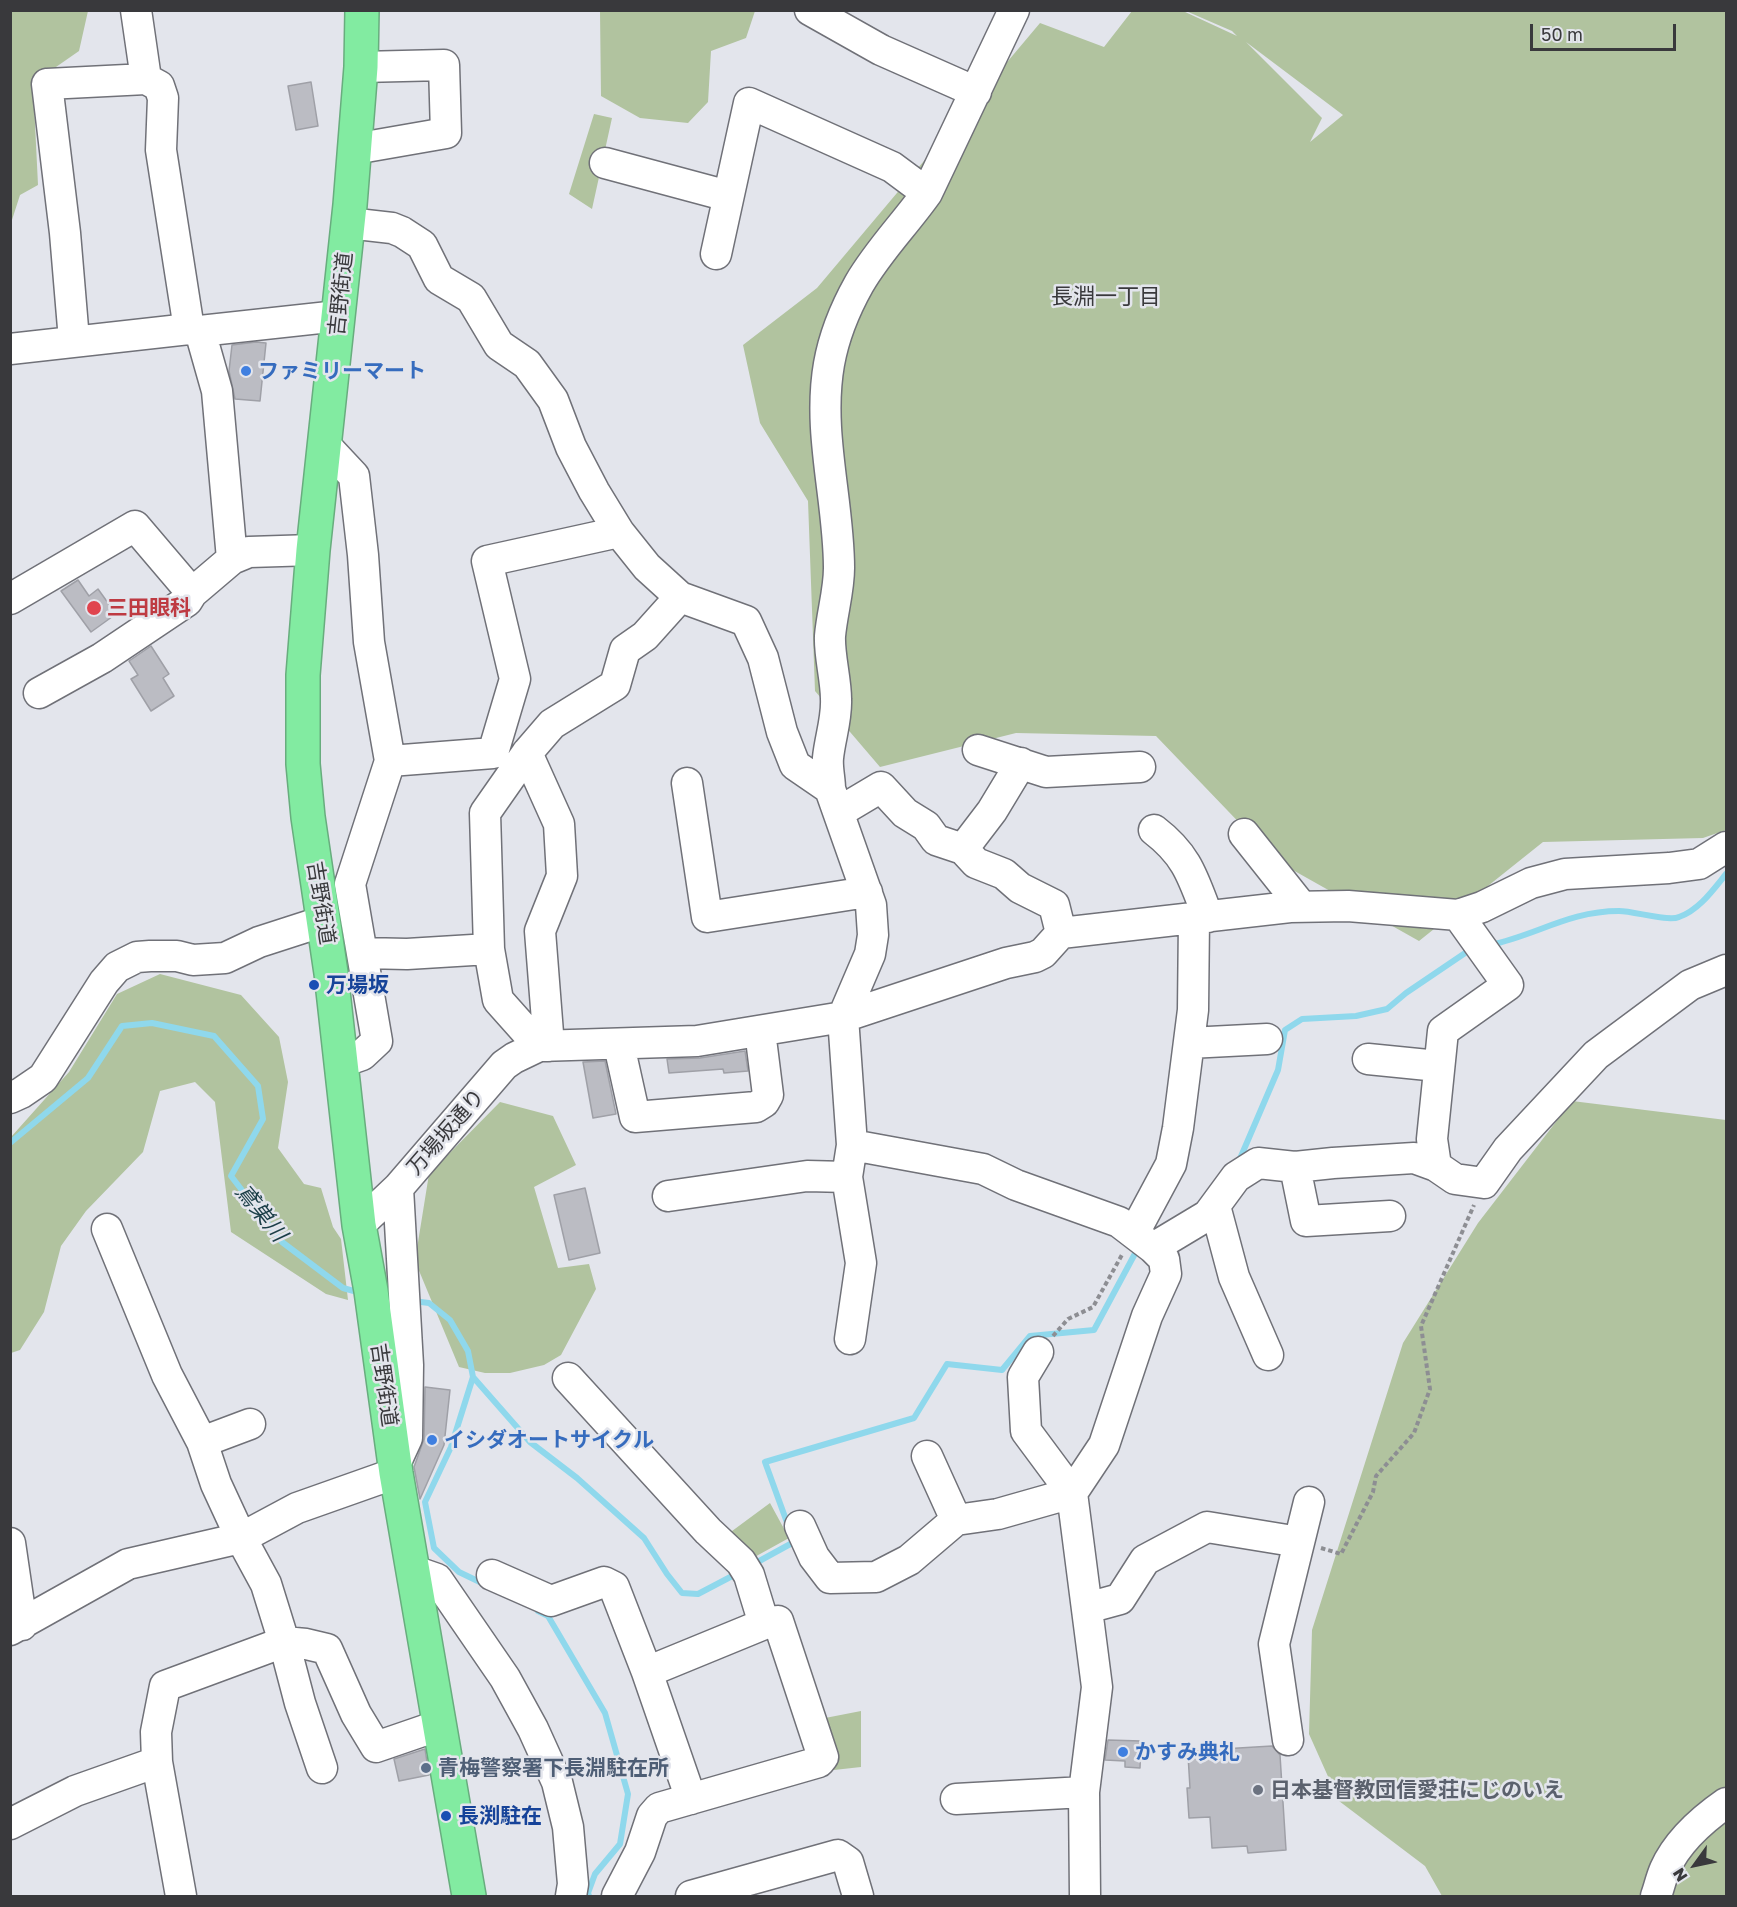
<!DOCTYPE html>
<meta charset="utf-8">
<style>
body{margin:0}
#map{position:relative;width:1737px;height:1907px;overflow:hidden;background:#e3e5ec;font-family:"Golos Text",sans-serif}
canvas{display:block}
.frame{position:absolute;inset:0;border:12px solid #39393c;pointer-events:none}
.north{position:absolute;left:1665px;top:1835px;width:60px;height:60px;-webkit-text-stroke:4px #e3e5ec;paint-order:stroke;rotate:237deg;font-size:16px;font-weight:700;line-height:24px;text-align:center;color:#39393c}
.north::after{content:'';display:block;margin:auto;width:21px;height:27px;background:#39393c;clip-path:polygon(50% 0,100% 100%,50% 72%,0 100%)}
.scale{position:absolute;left:1530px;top:24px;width:146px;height:27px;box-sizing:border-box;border:3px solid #39393c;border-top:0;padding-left:8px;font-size:18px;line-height:21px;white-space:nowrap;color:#39393c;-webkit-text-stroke:4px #e3e5ec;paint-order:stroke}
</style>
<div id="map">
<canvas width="1737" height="1907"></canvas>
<div class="frame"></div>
<div class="north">N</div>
<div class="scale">50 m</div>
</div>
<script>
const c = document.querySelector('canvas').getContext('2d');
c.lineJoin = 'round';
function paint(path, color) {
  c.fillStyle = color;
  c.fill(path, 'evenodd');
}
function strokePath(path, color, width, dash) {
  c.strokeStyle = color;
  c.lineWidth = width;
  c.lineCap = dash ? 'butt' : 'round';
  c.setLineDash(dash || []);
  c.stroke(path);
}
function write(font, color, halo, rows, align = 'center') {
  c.font = font + ' "Golos Text","Noto Sans JP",sans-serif';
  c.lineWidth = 5;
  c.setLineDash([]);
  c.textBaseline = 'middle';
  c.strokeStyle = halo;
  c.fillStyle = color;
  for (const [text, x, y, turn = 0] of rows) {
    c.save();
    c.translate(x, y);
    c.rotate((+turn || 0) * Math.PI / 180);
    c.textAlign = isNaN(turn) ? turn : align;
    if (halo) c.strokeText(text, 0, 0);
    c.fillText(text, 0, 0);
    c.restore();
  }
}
paint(new Path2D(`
 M11,11H88L79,51L33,83L38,185L20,195L11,223Z
 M600,11V10L755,11L746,38L711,51L708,102L688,123L640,118L601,96Z
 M1132,11H1183L1237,36L1232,31L1186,11H1726V830L1703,838L1543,842L1419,941L1275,860L1156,736L1016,733L880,767L815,691L808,501L760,423L743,345L817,288L1040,23L1104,47ZM1246,42L1343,115L1310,142L1322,118Z
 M594,114L612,118L592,209L569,194Z
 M160,974L241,995L279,1037L288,1082L278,1148L304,1184L321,1188L333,1227L341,1239L348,1300L326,1294L231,1232L215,1102L195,1082L160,1091L143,1152L86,1211L61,1246L44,1312L20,1350L11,1353V1137L69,1072L117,994Z
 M1572,1101L1726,1120V1896H1442L1425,1866L1339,1801L1309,1734L1312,1630L1403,1343L1478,1223Z
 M500,1102L553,1116L576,1165L534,1187L558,1268L589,1264L596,1289L561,1355L544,1365L510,1373H485L459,1367L415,1261L429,1174Z
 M770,1503L789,1538L751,1559L728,1534Z
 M861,1711V1767L834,1770L820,1719Z`), '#b1c39f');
strokePath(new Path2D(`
 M1490,945C1537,935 1569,911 1619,911C1634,911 1668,922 1679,917C1699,910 1713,890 1726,874
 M10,1143L88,1078L122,1026L152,1023L214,1036L258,1086L263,1119L231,1176L282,1242L343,1288L361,1293
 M1239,1161L1278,1070L1285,1030L1302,1019L1356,1016L1387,1009L1406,993L1471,949
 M413,1301L429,1303L450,1320L468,1351L473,1377L530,1442L577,1478L644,1538L667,1574L682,1593L698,1594L738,1573
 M473,1377L451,1447L425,1502L434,1548L459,1572L486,1585
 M789,1528L765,1462L914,1418L947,1364L1002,1370L1030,1336L1094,1330L1138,1248
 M752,1565L794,1542L792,1537
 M538,1611L548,1616L605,1713L628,1794L620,1844L595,1874L588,1893L589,1896`), '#8fd8ec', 6);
const building = new Path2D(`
 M311,82L318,126L296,130L288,86Z
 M256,342L266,343L260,401L235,399L229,371L232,345Z
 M78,580L89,596L98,589L116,614L91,632L61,591Z
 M151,646L169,674L163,678L174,696L151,711L131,679L138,675L129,661Z
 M745,1051L748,1071L724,1073L723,1069L669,1073L667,1059L700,1058Z
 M605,1061L616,1114L593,1118L583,1062Z
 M585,1188L600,1253L569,1260L554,1195Z
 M425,1387L450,1390L444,1445L420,1499L414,1467L424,1439Z
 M1108,1740L1141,1741L1140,1768L1125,1767V1761L1105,1760Z
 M1222,1745V1749L1272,1746L1280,1755L1286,1850L1248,1853L1247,1846L1212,1848L1210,1817L1189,1818L1187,1788H1190L1188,1755L1196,1754V1751H1201V1746Z
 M425,1749L429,1775L399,1781L394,1759Z`);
paint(building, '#bbbcc3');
strokePath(building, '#9fa0a7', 1.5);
const minor = new Path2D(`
 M136,10L146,79
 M810,10L881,50L976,92
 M354,149L446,133L444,65L361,67
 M605,163L728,196
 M348,223L392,228L402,232L422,245L439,279L471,298L499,345L527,364L553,400L571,447L594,491L619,532L647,567L680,597L746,621L763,658L782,732L795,765L830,789L871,905L873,935L870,954L843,1017L852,1145L847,1177L807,1176L668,1196
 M716,254L749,103L892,167L927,193
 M200,331L217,391L232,559
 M74,340L65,233L47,84L146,79L159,86L163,98L161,150L189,329
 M10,349L189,329L200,331L338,316
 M325,445L354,476L363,555L369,642L390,761L350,884L377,1041L362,1055L342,1062
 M10,599L135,526L192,593L232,559L249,552L313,550
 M39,693L102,658L187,601L192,593
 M978,750L1046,772L1140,767
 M527,753L559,824L562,876L540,931L549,1046
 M390,761L493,753L515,679L487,561L619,532
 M687,783L707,917L867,892
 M830,789C830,779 827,768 828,758C830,738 837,719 836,699C836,679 829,655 830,636C832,613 839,591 839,568C839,501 817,432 829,364C834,336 845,309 859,284C878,251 905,224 927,193L1014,10
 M839,812L881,787L905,813L926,826L936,840L963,849L976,863L1004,874L1020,888L1054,905L1061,933
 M1154,830C1188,856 1193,878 1208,917
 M1244,834L1302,907
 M963,849L992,811L1021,763
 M489,949L485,813L527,753L552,724L615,685L625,650L645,636L680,597
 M363,953L407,954L489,949L498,1000L539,1046L697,1041L843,1017L1006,963L1035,957L1043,953L1061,933L1290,907L1348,906L1458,915L1482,907L1531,883L1565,874L1669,868L1699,864L1726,847
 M1189,1043L1267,1039
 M619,1045L635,1117L756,1107L764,1102L768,1095L760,1031
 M1368,1059L1438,1066
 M10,1098L21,1093L43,1078L104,982L117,967L137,957L150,956H177L193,960L225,958L259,942L324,921
 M852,1145L983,1169L1016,1185L1119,1222L1153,1248L1164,1259L1166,1274L1147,1316L1104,1445L1072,1493L1097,1687L1084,1792L1085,1896
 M1436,1166L1432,1139L1443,1031L1508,985L1458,915
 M1295,1167L1306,1221L1390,1216
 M847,1177L861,1263L850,1339
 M1215,1206L1234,1277L1268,1355
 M359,1225L398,1188L504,1065L514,1058L539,1046
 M107,1229L167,1375L202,1442
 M1134,1233L1171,1164L1178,1128L1193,1010L1194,919
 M1153,1248L1208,1215L1236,1177L1258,1163L1295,1167L1333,1163L1414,1158L1436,1166L1455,1179L1484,1183L1508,1149L1596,1055L1690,985L1726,970
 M568,1378L708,1531L741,1562L749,1575L764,1624
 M250,1424L202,1442L216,1484L241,1538L266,1584L284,1642L300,1703L322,1768
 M927,1456L956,1520
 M395,1464L407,1438L408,1365L398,1188
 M800,1526L814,1557L830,1578L876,1577L909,1560L956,1520L998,1514L1072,1493L1026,1431L1023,1377L1038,1352
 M10,1543L22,1625
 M414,1571L437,1579L505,1678L533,1729L557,1782L568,1827L573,1884L571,1896
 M492,1575L551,1601L604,1582L614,1587L647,1672L691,1799
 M1087,1608L1120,1599L1145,1560L1207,1527L1299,1542
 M10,1630L128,1564L241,1538L297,1508L396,1473
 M1288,1740L1274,1644L1309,1502
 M956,1799L1084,1792
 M10,1824L75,1791L157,1762
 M181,1896L157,1762L156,1732L165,1686L284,1642L306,1644L327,1649L356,1714L376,1747L440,1725
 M617,1896L640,1852L652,1816L659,1808L819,1762L823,1757L778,1621L764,1624L647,1672
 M691,1896L838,1855L848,1862L858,1896
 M1656,1896C1659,1888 1661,1878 1665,1869C1677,1842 1703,1819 1726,1803`);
const highway = new Path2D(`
 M362,10L361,67L350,205L313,550L303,675V764L308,817L331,973L359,1225L371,1291L396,1473L469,1896`);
strokePath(minor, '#707178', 33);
strokePath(highway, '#68ad7e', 36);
strokePath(new Path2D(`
 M1053,1336L1068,1319L1093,1307L1123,1253
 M1321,1548L1341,1554L1373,1492L1376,1476L1414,1433L1430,1389L1421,1326L1474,1205`), '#8d8e93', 4, [4.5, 3]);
strokePath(minor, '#fff', 30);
strokePath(highway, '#82eba1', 33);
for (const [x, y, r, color] of [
 [246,371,6,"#3f7fe0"],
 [94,608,8,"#e0444e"],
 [314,985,6,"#1a4fb4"],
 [432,1440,6,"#3f7fe0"],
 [1123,1752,6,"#3f7fe0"],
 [426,1768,6,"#5c6f8a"],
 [1258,1790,6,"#6b7280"],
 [446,1816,6,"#1a4fb4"]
]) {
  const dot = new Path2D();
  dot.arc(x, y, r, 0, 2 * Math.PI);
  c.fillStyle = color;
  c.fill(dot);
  strokePath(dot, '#e3e5ec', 2);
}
write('21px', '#39393c', '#e3e5ec', [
 ["吉野街道",341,294,-84],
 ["吉野街道",321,903,81],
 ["万場坂通り",446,1132,-49],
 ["吉野街道",384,1385,82]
]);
write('bold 21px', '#366cbe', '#e3e5ec', [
 ["ファミリーマート",258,371],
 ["イシダオートサイクル",444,1440],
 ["かすみ典礼",1135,1752]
], 'left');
write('bold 21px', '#be3a42', '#e3e5ec', [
 ["三田眼科",107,608]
], 'left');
write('bold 21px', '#164399', '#e3e5ec', [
 ["万場坂",326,985],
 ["長渕駐在",458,1816]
], 'left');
write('bold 21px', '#4e5e75', '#e3e5ec', [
 ["青梅警察署下長淵駐在所",438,1768]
], 'left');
write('bold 21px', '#5b616d', '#e3e5ec', [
 ["日本基督教団信愛荘にじのいえ",1270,1790]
], 'left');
write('22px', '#39393c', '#e3e5ec', [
 ["長淵一丁目",1106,297]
]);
write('italic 22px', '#1b3e47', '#e3e5ec', [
 ["鳶巣川",261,1213,51]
]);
</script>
